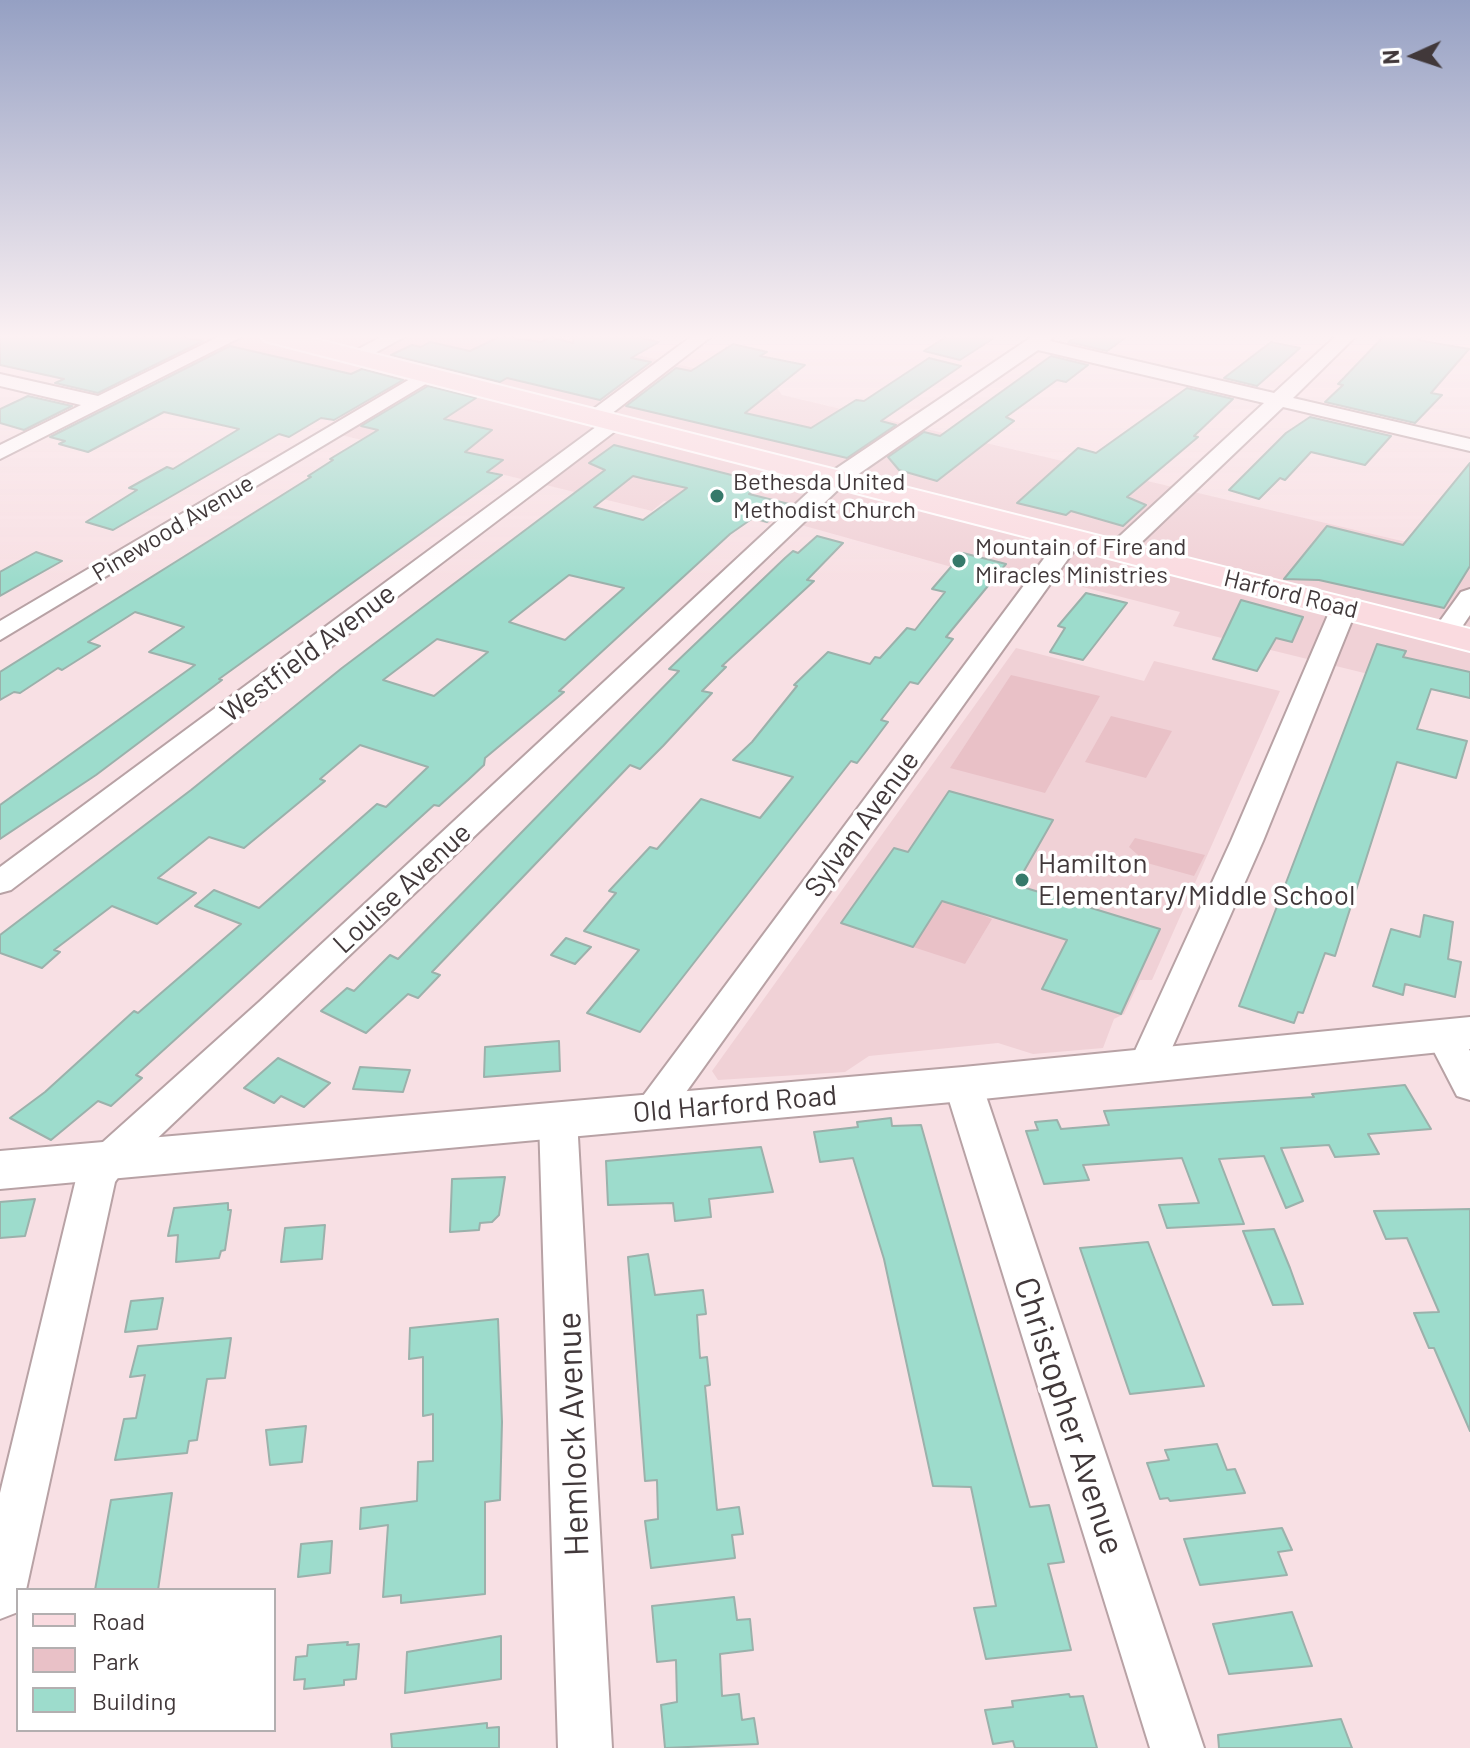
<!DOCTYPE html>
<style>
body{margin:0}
#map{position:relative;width:1470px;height:1748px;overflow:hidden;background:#f8e0e4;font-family:Barlow,sans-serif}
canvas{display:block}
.legend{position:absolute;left:16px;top:1588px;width:260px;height:144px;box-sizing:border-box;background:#fff;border:2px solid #b3afb0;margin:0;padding:10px 14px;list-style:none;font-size:24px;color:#41383a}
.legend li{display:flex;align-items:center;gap:16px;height:40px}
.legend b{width:40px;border:2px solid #b3afb0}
.north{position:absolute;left:1374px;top:16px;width:80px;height:80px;-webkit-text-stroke:6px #fff;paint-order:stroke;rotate:267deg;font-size:22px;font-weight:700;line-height:32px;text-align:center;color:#41383a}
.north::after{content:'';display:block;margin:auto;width:28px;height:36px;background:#41383a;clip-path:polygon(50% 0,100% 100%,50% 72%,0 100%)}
</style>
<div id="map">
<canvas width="1470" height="1748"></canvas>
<ul class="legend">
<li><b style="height:10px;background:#fadbe0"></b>Road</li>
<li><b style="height:22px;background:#e9c1c7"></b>Park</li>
<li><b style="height:22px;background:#9ddccc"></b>Building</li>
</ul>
<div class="north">N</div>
</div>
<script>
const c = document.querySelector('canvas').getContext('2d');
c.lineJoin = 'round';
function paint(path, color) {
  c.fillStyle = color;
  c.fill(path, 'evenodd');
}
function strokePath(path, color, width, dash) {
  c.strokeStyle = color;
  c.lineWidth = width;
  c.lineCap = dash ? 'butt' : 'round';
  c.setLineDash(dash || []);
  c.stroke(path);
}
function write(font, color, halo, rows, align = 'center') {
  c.font = font + ' Barlow,sans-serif';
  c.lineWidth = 7;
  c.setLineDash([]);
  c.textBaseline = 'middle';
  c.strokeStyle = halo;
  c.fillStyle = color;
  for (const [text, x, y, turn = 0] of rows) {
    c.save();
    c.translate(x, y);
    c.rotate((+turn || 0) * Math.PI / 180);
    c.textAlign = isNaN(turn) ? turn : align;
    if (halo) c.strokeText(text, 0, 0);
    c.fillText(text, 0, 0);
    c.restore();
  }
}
paint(new Path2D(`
 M46,336H556L776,387L782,395L1470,557V699L1173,626L1180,612L1044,577L1034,590L776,518L769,524L664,501L652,511L333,433L352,420L156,375L165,370L82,352L93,346Z
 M1016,648L1144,681L1154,661L1280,691L1152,980H1140L1124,1014L1114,1019L1103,1048L1033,1054L998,1043L869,1056L845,1072L718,1080L712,1071Z`), '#f0d1d6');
paint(new Path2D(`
 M1011,675L1100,696L1045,793L950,768Z
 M1111,716L1172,731L1146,778L1085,762Z
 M1135,838L1205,855L1194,876L1147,863L1129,847Z
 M947,894L980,904L976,912L992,919L965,964L913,947Z`), '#e9c1c7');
const building = new Path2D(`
 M0,336H176L203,341L98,393L55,383L64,379L0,365Z
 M501,336L541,342L550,337L573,343L574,336H632L659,342L631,358L651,362L600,400L507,378L500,382L391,355L412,345L421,347L430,342L470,351Z
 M947,336H997L960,360L924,351Z
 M1078,336H1128L1107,351L1068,342Z
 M1384,336H1422L1418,340L1469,349L1431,393L1442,395L1415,423L1325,402L1343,385L1338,384Z
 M1271,342L1300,348L1257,386L1224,378Z
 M733,344L767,352L760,356L805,365L745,413L811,428L856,400L864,401L929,358L961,366L881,421L896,425L847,458L626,406L676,368L691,371Z
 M230,346L351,374L362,369L403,380L334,420L321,418L289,437L279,434L113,530L86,522L137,490L129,488L167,467L173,469L239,429L164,412L88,452L59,444L65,441L50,437Z
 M1051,356L1088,365L1066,382L1057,380L1006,417L1014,421L937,481L899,470L888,457L924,432L940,436Z
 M428,386L476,398L444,419L492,430L465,452L503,460L487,472L502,475L219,679L222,680L96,775L0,839V805L195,665L149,652L184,627L135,612L88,642L100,646L62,670L58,668L20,693L14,692L0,700V672L311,477L308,476L333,460L330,459L378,430L361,426Z
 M1187,388L1233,399L1194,436L1198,437L1127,497L1146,505L1123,526L1071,511L1066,515L1017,503L1078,448L1096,453Z
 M28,396L72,406L24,430L0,423V409Z
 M1310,417L1391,436L1365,465L1311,452L1285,480L1280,478L1259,499L1229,490L1286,433Z
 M614,445L751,480L745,485L756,488L749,494L789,504L767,522L753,518L730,534L559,691L564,692L485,758L484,765L468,780L439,806L434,805L136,1075L142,1078L111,1106L98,1101L51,1140L10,1118L45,1092L134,1011L138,1013L241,924L195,906L214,890L259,908L377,804L386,807L428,767L360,745L320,779L325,781L244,848L209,837L158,878L196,893L157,924L112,906L54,950L60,952L42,968L0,953V935L191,790L342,668L605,470L589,463ZM633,476L645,479L687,488L643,520L594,507ZM569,575L624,588L565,640L509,622ZM437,639L488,652L434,696L383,680Z
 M1470,463V566L1444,608L1319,580L1284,579L1327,526L1403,545Z
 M817,536L843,543L807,580L814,581L722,666L726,667L702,691L712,693L663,746L640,769L630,765L432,972L440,975L418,998L408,994L366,1033L321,1011L347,988L354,991L390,955L398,959L679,671L669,669L785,558L793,551L798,553Z
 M36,552L62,561L0,596V572Z
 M963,553L1006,564L946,637L953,639L918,684L910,682L881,720L888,722L867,750L857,763L851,761L640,1032L587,1013L639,950L584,931L616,893L609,891L650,847L657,849L701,799L760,818L793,777L733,760L752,742L797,686L794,685L828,652L870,664L875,657L880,658L907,628L915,630L945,592L932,589Z
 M1086,593L1127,603L1083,660L1050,652L1065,628L1058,626Z
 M1241,600L1303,617L1292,642L1276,638L1257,671L1213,659Z
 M1377,644L1406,651L1403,657L1470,672V698L1431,689L1417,729L1467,741L1456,778L1397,762L1335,956L1325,953L1303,1013L1298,1012L1294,1023L1239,1006Z
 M949,791L1053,820L1016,885L1160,929L1121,1014L1042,989L1067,940L942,901L913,947L841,923L894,848L908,852Z
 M1424,915L1453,922L1448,959L1461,962L1455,997L1405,984L1403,995L1373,986L1391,929L1420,937Z
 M566,938L591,947L575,964L551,955Z
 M559,1041L560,1071L484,1077L485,1047Z
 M278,1058L330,1083L304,1107L281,1096L274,1103L244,1088Z
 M360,1067L410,1070L403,1092L353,1089Z
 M1405,1085L1431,1129L1368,1134L1379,1154L1335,1157L1329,1145L1281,1148L1303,1201L1286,1208L1264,1156L1219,1159L1244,1224L1167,1228L1159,1205L1199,1203L1182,1158L1083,1165L1089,1180L1044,1184L1026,1131L1038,1130L1035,1122L1057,1120L1061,1129L1109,1125L1104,1111L1314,1097L1312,1094Z
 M891,1118L892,1126L921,1125L1030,1507L1049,1505L1064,1562L1048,1564L1071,1650L986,1659L974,1608L996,1606L971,1487L933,1486L884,1259L853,1158L820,1162L814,1132L858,1127L857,1122Z
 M761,1147L773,1192L709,1199L711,1217L675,1221L673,1203L608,1205L606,1161Z
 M505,1177L499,1215L492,1222L480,1223L479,1230L450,1232L452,1179Z
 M35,1199L25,1236L0,1238V1202Z
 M228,1203V1210H231L225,1250L221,1251L219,1258L176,1262L178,1235L168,1236L174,1208Z
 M1470,1209V1431L1434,1348H1429L1414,1313L1439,1312L1407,1238L1386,1239L1374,1211Z
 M325,1225L322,1259L281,1262L285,1228Z
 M1274,1229L1290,1268L1303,1304L1273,1305L1243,1231Z
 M1148,1242L1181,1327L1204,1386L1130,1394L1080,1248Z
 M648,1254L655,1295L703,1290L706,1314L697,1315L700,1358L707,1357L710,1385L705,1386L717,1510L739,1507L743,1534L732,1535L735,1558L651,1568L645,1521L658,1519L657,1480L645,1481L628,1257Z
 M163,1298L157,1329L125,1332L131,1301Z
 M498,1319L502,1422L500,1500L485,1502V1594L401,1603V1595L383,1597L388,1525L360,1529L361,1508L417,1501L418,1462L433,1461V1414L423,1416V1357L409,1359L410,1328Z
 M231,1338L225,1378L207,1379L197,1440L189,1441L187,1453L115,1460L124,1419L136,1418L145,1375L130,1377L138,1346Z
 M306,1426L302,1462L270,1465L266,1430Z
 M1217,1444L1227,1470L1235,1469L1245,1493L1170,1501L1168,1498L1160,1499L1147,1463L1169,1460L1165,1450Z
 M172,1493L158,1590H95L111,1500Z
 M1282,1528L1292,1550L1278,1552L1287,1575L1200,1585L1184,1539Z
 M332,1541L330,1573L298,1577L301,1544Z
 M734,1597L737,1620L750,1619L753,1650L720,1654L722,1696L739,1694L742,1720L754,1718L758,1744L665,1748L661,1705L677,1702L676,1660L657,1662L652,1606Z
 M1292,1612L1312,1666L1229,1674L1213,1624Z
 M501,1636V1679L405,1693L407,1652Z
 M348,1642L347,1645L359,1644L356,1679L344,1680V1685L304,1689L305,1679L294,1680L296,1657L307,1656L308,1645Z
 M1069,1694L1070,1697L1083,1696L1097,1748H1015L1013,1741L993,1744L985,1710L1013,1707L1012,1701Z
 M1341,1719L1352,1748H1219L1218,1735Z
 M487,1723V1728L499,1727V1748H392L391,1734Z`);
paint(building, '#9ddccc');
strokePath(building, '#9bb1ab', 2);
const minor = new Path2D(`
 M220,336H243L0,459V445L81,405L0,386V374L98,396Z
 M383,336H406L362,360H348L345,356Z
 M692,336H712L602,421H588L585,417L588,413Z
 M1033,336H1054L1050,341L1274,393L1336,336H1356L1293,398L1470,439V451L1283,407L1127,556H1109L1106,551L1109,546L1264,403L1038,350L844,484L122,1172L115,1182L26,1590H18V1612L0,1619V1493L76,1179L94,1150L259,1002L828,474Z
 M427,369L437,375L434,379L0,640V621Z
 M615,416L625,422L622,426L11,890L0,893V867L608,418Z
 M1071,531L1083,538L666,1120L653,1124L640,1120L634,1110L640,1100L1063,533Z
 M1470,589V615L1453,640H1435L1431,634L1435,628L1461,592Z
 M1344,600L1357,608L1263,841L1164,1066L1159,1075L1146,1079L1133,1075L1128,1066L1231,841L1331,608Z
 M1444,1023L1457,1027L1470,1051V1100L1457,1096L1426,1036L1431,1027Z
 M963,1070L976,1074L982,1084L1204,1748H1150L944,1084L950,1074Z
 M558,1105L571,1109L577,1119L612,1748H558L539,1119L545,1109Z`);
const tertiary = new Path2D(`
 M1470,1017V1049L963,1101L0,1189V1151L963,1067Z`);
const primary = new Path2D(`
 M261,336H303L1470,629V651L265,341Z`);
strokePath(minor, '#b8a2a5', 4);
strokePath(tertiary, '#b8a2a5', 4);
strokePath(primary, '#fff', 4);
paint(minor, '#fff');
paint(tertiary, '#fff');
paint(primary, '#fadbe0');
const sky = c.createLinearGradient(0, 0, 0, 580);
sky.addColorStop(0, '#95a0c3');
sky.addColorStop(0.58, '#fcf1f3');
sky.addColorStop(1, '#fcf1f300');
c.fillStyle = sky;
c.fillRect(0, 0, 1470, 580);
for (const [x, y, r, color] of [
 [717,496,8,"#36796a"],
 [959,561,8,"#36796a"],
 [1022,880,8,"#36796a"]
]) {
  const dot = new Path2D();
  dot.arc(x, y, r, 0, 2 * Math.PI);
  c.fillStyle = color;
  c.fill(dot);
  strokePath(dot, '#fff', 3);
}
write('24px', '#41383a', '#fff', [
 ["Bethesda United",733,482],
 ["Methodist Church",733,510],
 ["Mountain of Fire and",975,547],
 ["Miracles Ministries",975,575]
], 'left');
write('24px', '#41383a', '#fff', [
 ["Pinewood Avenue",173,528,-31],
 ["Harford Road",1291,594,14]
]);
write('28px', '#41383a', '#fff', [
 ["Westfield Avenue",308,653,-37],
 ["Sylvan Avenue",862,824,-54],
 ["Louise Avenue",402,888,-43],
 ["Old Harford Road",735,1104,-5]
]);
write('28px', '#41383a', '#fff', [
 ["Hamilton",1038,864],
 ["Elementary/Middle School",1038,896]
], 'left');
write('34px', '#41383a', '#fff', [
 ["Christopher Avenue",1069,1416,72],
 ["Hemlock Avenue",573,1434,-92]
]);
</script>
